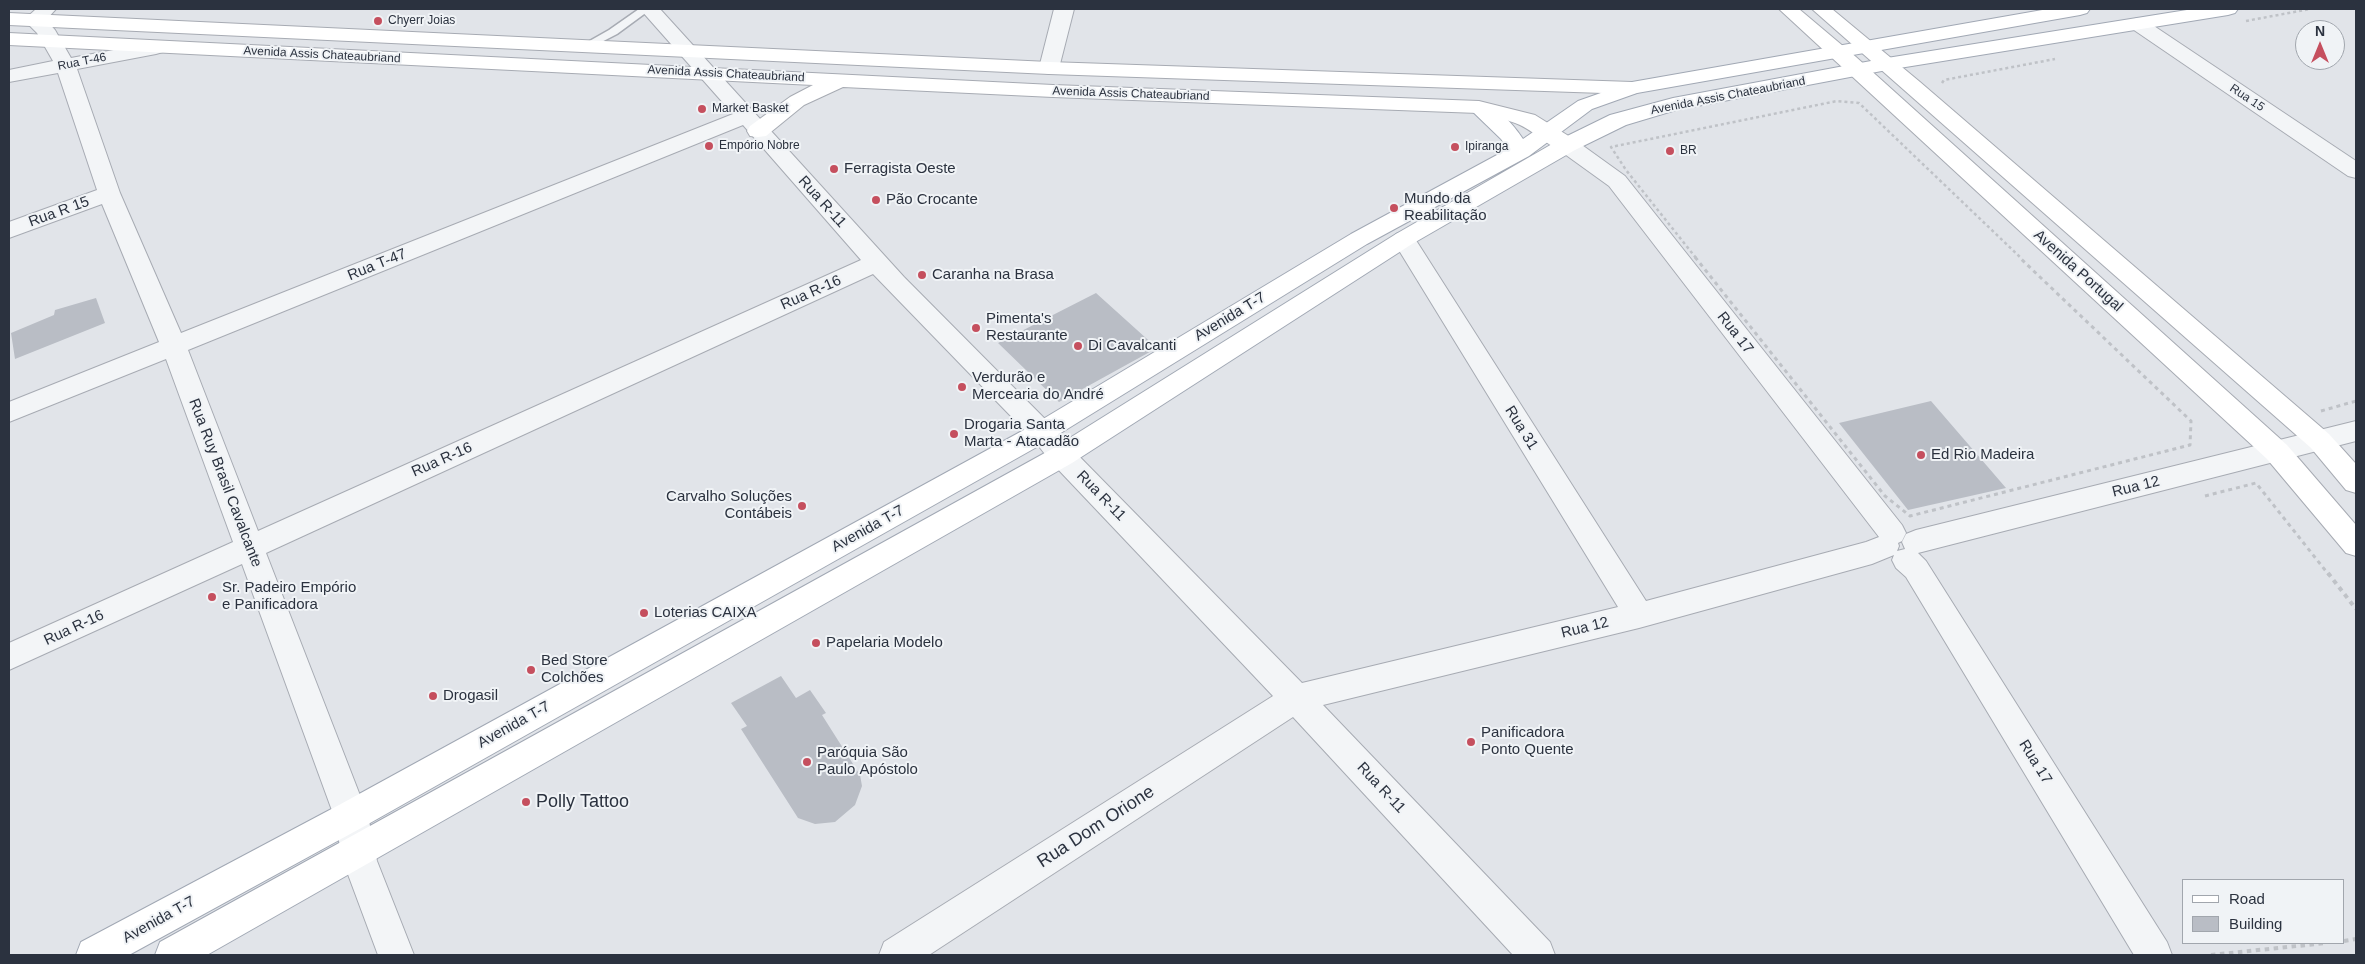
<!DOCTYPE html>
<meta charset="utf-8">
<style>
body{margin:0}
#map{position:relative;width:2365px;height:964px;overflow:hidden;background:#e1e4e9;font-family:Arial,sans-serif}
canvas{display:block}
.frame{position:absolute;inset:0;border:10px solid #2b323f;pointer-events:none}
.legend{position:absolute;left:2182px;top:879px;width:162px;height:65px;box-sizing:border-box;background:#f0f3f6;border:1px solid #a1a6ad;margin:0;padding:6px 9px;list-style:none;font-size:15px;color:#2b323f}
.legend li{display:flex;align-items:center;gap:10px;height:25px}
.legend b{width:25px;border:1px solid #a1a6ad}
.north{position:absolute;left:2295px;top:20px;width:50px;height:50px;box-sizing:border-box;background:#f0f3f6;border:1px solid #a1a6ad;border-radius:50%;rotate:0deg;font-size:14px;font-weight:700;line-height:20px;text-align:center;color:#2b323f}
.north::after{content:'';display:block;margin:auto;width:18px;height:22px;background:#c54f5e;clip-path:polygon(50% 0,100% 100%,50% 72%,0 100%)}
</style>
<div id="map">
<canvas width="2365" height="964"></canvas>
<div class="frame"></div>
<ul class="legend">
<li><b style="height:6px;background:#fff"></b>Road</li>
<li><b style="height:14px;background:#b9bdc5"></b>Building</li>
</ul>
<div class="north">N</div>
</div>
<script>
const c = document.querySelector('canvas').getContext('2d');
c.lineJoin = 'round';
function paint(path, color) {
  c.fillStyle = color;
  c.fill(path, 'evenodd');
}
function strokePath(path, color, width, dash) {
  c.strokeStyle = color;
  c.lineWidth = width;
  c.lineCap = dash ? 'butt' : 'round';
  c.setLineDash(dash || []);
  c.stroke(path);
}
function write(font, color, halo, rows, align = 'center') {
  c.font = font + ' Arial,sans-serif';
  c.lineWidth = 4;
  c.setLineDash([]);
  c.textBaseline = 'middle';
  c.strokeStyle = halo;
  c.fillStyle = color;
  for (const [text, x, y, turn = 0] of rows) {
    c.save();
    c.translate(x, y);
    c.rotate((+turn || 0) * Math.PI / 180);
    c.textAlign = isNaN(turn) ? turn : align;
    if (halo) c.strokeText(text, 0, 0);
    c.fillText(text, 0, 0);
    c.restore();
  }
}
paint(new Path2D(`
 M1096,293L1157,348L1059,402L998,343Z
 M96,298L105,323L15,359L11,333L54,315L55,310Z
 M1931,401L2006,488L1908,510L1839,423Z
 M781,676L796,698L810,690L826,713L822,715L860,775L862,786L855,805L835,822L815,824L798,818L741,729L747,726L731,703Z`), '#b9bdc5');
const lane = new Path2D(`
 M639,9H651L617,34L588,49L584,50L579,47L609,30Z`);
const street = new Path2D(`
 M36,9H56L46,20L55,30L71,58L156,42L163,44L166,48L163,52L156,54L77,69L120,193L181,333L733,114L640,9H660L904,277L1051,425L1072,449L1302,683L1618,607L1392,239L1396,234L1404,231L1412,234L1646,601L1866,542L1879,537L1609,186L1559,150L1556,145L1559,140L1567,138L1575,140L1625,176L1902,525L1906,533L1902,541L1898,543L1899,546L1897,551L1905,549L1902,542L1906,534L1916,530L2356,421V441L1918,553L1926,561L2167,942L2172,955H2134L1906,577L1896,568L1892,560L1894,555L1872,564L1639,628L1323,705L1550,942L1555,955H1513L1293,717L929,955H879L884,942L1273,696L1052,463L1033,439L873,274L266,553L368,816L377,861L414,955H378L343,861L334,816L242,564L9,670V643L233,542L166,359L9,422V402L159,342L102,204L9,238V222L97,190L58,73L9,82V70L53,61L37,33L24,20ZM743,125L861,260L258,531L188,350Z
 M1054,9H1074L1059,68L1056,72L1049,74L1042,72L1039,68Z
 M2138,18L2145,20L2356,161V178L2348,176L2131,28L2128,24L2131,20Z`);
const secondary = new Path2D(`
 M1779,9H1799L1856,57L2287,445L2356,525V556L2346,553L2267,459Z
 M1812,9H1832L1920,82L2329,434L2356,464V493L2346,490L2311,448Z
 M9,13L1049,62L1632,82L1639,84L1642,88L1639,92L1632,94L1049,74L9,25Z
 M9,33L1053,85L1479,101L1535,115L1575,140L1578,145L1575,150C1554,155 1538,133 1520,125C1507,119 1492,117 1478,113L1053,97L843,87L804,105L766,136L758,137L750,136L747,131L750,126L790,97L813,85L9,45Z`);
const primary = new Path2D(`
 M2048,9H2090L2087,13L2080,15L1637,93L1592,109L1529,156L1367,244L1051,439L363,827L129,955H76L81,942L339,805L1033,425L1351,234L1508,149L1501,139L1472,111L1468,107L1472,103C1491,98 1513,124 1523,139L1578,101L1632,82Z
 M2193,9H2238L2235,13L2228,15L1887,70L1676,110L1626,125L1575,150L1412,244L1072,463L207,955H155L160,942L1052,449L1396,234L1559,140L1610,115L1673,98L1887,58Z`);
strokePath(lane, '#a7abb3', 3);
strokePath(street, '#a7abb3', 2);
strokePath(secondary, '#a7abb3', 2);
strokePath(primary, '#a1a8b4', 2);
strokePath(new Path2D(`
 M2246,21L2310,9
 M1942,83L1944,80L2055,59
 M1696,258L1626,170L1611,147L1837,101L1859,103L2021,258`), '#bfc2c7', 2.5, [3, 3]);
strokePath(new Path2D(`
 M1695,257L1885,496L1910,516L2190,445L2191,421L2019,257
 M2321,411L2356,401
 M2205,496L2256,483L2329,575`), '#bfc2c7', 3, [4, 4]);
strokePath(new Path2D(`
 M2328,573L2356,609
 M2344,941L2356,939
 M2211,955L2326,943`), '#bfc2c7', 4, [4.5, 4.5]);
paint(lane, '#f3f5f7');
paint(street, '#f3f5f7');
paint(secondary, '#fff');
paint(primary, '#fff');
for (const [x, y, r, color] of [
 [378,21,5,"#c54f5e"],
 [702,109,5,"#c54f5e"],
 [709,146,5,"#c54f5e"],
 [1455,147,5,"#c54f5e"],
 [1670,151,5,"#c54f5e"],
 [834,169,5,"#c54f5e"],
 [876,200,5,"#c54f5e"],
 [1394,208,5,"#c54f5e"],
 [922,275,5,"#c54f5e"],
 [976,328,5,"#c54f5e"],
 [1078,346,5,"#c54f5e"],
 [962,387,5,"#c54f5e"],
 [954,434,5,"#c54f5e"],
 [1921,455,5,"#c54f5e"],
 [802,506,5,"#c54f5e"],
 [212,597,5,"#c54f5e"],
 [644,613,5,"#c54f5e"],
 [816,643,5,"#c54f5e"],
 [531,670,5,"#c54f5e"],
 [433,696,5,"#c54f5e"],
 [1471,742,5,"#c54f5e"],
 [807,762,5,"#c54f5e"],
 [526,802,5,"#c54f5e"]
]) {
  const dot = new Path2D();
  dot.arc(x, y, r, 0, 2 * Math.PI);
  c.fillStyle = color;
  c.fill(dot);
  strokePath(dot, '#f0f3f6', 2);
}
write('12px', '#2b323f', '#f0f3f6', [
 ["Chyerr Joias",388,21],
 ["Market Basket",712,109],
 ["Empório Nobre",719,146],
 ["Ipiranga",1465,147],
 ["BR",1680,151]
], 'left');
write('12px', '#2b323f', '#f0f3f6', [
 ["Avenida Assis Chateaubriand",322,55,3],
 ["Rua T-46",82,62,-11],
 ["Avenida Assis Chateaubriand",726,74,3],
 ["Avenida Assis Chateaubriand",1131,94,2],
 ["Avenida Assis Chateaubriand",1728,96,-11],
 ["Rua 15",2247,98,34]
]);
write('15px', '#2b323f', '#f0f3f6', [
 ["Ferragista Oeste",844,169],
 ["Mundo da",1404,199],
 ["Reabilitação",1404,216],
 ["Pão Crocante",886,200],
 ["Caranha na Brasa",932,275],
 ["Pimenta's",986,319],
 ["Restaurante",986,336],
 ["Di Cavalcanti",1088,346],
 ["Verdurão e",972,378],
 ["Mercearia do André",972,395],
 ["Drogaria Santa",964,425],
 ["Marta - Atacadão",964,442],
 ["Ed Rio Madeira",1931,455],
 ["Carvalho Soluções",792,497,"right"],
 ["Contábeis",792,514,"right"],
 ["Sr. Padeiro Empório",222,588],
 ["e Panificadora",222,605],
 ["Loterias CAIXA",654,613],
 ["Papelaria Modelo",826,643],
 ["Bed Store",541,661],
 ["Colchões",541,678],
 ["Drogasil",443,696],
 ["Panificadora",1481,733],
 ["Ponto Quente",1481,750],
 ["Paróquia São",817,753],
 ["Paulo Apóstolo",817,770]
], 'left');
write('15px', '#2b323f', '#f0f3f6', [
 ["Rua R-11",822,202,48],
 ["Rua R 15",59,212,-20],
 ["Rua T-47",377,265,-22],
 ["Avenida Portugal",2078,271,42],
 ["Rua R-16",811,293,-24],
 ["Avenida T-7",1230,317,-31],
 ["Rua 17",1735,333,52],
 ["Rua 31",1521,428,58],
 ["Rua R-16",442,460,-24],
 ["Rua Ruy Brasil Cavalcante",225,483,69],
 ["Rua 12",2136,487,-14],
 ["Rua R-11",1101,496,46],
 ["Avenida T-7",868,529,-29],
 ["Rua R-16",74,628,-25],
 ["Rua 12",1585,628,-14],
 ["Avenida T-7",514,725,-29],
 ["Rua 17",2035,762,58],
 ["Rua R-11",1381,788,47],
 ["Avenida T-7",159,920,-29]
]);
write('18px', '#2b323f', '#f0f3f6', [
 ["Polly Tattoo",536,802]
], 'left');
write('18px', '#2b323f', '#f0f3f6', [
 ["Rua Dom Orione",1096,827,-33]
]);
</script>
